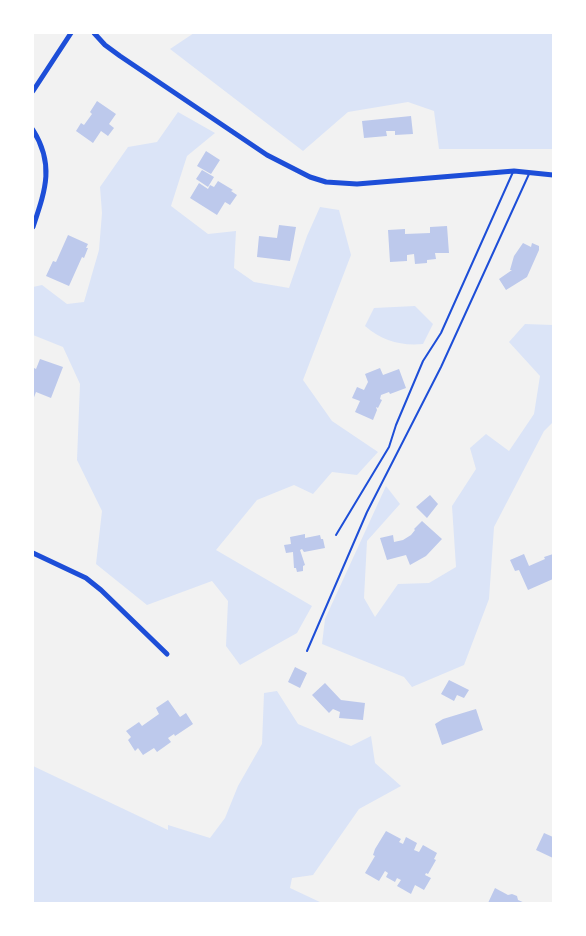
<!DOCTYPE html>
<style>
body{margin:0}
#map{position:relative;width:586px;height:936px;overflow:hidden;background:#f2f2f2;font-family:"DM Sans",sans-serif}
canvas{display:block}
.frame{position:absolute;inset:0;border:34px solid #fff;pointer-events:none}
</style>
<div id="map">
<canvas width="586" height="936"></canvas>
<div class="frame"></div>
</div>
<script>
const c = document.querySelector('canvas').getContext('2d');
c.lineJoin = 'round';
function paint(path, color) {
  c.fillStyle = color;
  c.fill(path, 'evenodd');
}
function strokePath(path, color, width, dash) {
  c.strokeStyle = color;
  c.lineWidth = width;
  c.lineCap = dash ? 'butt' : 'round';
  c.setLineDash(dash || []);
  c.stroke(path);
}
paint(new Path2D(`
 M194,33H553V149H439L434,111L408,102L348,112L303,151L170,49Z
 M178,112L215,133L187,156L171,206L208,234L236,231L234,268L254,282L289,288L307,236L320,207L339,210L351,255L303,380L332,421L378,452L357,475L332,472L313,494L294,485L257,500L216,550L312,606L297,633L240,665L226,646L228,601L212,581L147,605L96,564L102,511L77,460L80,384L63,347L33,335V287L42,285L67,304L84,302L99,250L102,213L100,187L128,147L157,142Z
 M415,306L433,324L423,344C401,346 382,341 365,326L374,308Z
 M525,324L553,325V422L544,431L494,527L489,599L464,665L412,687L404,677L322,644L325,619L386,486L400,504L367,541L364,598L375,617L398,584L429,583L456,567L452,506L476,469L470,448L486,434L509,451L534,414L540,376L509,342Z
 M277,691L298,724L351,746L371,736L375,763L401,786L359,809L313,875L292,878L290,888L322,903H33V766L168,830V825L210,838L225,818L238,786L262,744L264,693Z`), '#dbe4f7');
paint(new Path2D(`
 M97,101L116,114L109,124L114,128L108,136L101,131L93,143L76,131L81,123L84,125L92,114L90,112Z
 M411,116L413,134L395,135V131H386L387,136L364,138L362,121Z
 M206,151L220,160L211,174L197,166Z
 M202,170L214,177L208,187L196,179Z
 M218,181L233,190L231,191L237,195L230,205L225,202L217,215L190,198L199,183L208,189L210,185L214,187Z
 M279,225L296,227L290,261L257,257L259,236L277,238Z
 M447,226L449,253H435L436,259L427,260V263L415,264L414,254L407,255V261L390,262L388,230L405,229V234L430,233V227Z
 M68,235L88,244L86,248H88L84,258L82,257L69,286L46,276L53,261L56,262Z
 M523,243L531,247L532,243L539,246V250L527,277L506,290L499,279L512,270H510L514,256Z
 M40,359L63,367L51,398L36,392L33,400V370L34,368L36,369Z
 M380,368L383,375L399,369L406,388L390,394L389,392L381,395L380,399L382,400L378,408L376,407L377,410L373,420L355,412L360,401L352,398L357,387L364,390L368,382L365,374Z
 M430,495L438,504L427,518L416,507Z
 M422,521L442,539L426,556L410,565L406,555L387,560L380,538L393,535L394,542L403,540L411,535L415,530L414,529Z
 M305,534V538L320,535L321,539H323L325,548L304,552L302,549L300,550L305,565L303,566V571L297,572L296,568H294L293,552L286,553L284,545L291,544L290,537Z
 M524,554L529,566L545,559L544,557L553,554V579L528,590L519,570L515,571L510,560Z
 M295,667L307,673L300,688L288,682Z
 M449,680L469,690L464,698L457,695L454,701L441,694Z
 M325,683L341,700L365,703L363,720L339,718L340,712L333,709L329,713L312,695Z
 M168,700L180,717L186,713L193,724L175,736L174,734L168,738L171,742L157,752L154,748L143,755L138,748L135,751L128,740L131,737L126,731L139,722L142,726L159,714L156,708Z
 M476,709L483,730L442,745L435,724L443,719Z
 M386,831L401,839L399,842L403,844L406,837L417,843L414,850L419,852L423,845L437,853L434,859L436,860L428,874L426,873L425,875L431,878L424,890L415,885L411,894L397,886L401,880L397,878L395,882L386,877L388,873L385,871L379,881L365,873L375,856L373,855L375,849Z
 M544,833L553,837V858L536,850Z
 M495,888L508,895L512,894L517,896L518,900L525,903H488Z`), '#bdc9ec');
strokePath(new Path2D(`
 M336,535L389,447L396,425L423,361L441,333L513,172
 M307,651L367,512L441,367L529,174`), '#1d4ed8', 2);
strokePath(new Path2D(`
 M94,33L105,45L120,56L267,155L310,177L326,182L357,184L514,171L553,175
 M33,91L71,33
 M33,130C55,165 45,191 33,227
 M33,553L86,578L101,590L167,654`), '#1d4ed8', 5);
</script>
